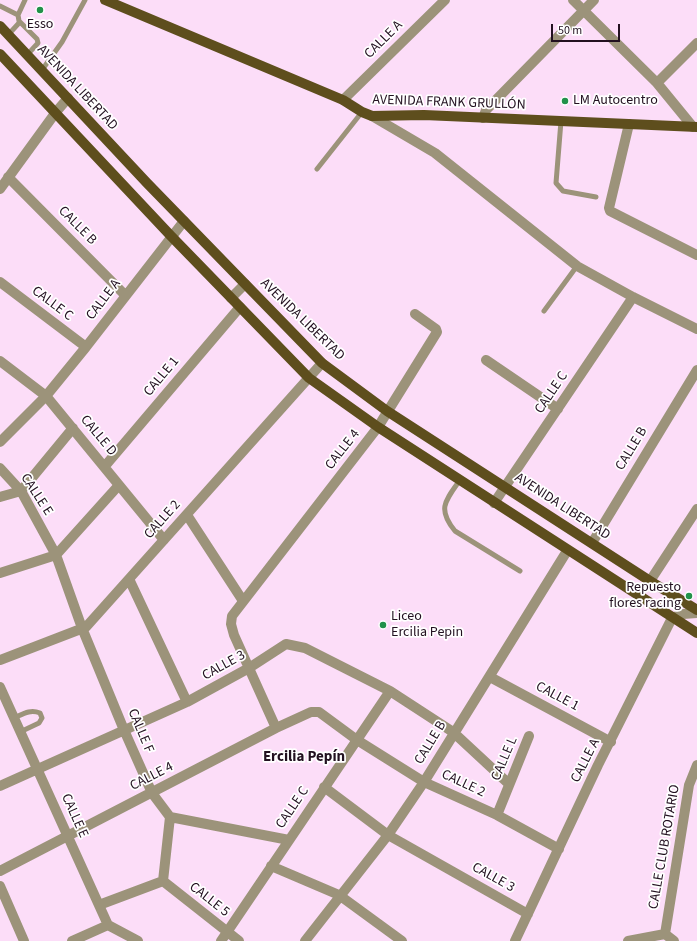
<!DOCTYPE html>
<meta charset="utf-8">
<style>
body{margin:0}
#map{position:relative;width:697px;height:941px;overflow:hidden;background:#fcddf8;font-family:"Source Sans 3",sans-serif}
canvas{display:block}
.scale{position:absolute;left:551px;top:24px;width:69px;height:18px;box-sizing:border-box;border:2px solid #221020;border-top:0;padding-left:5px;font-size:12px;line-height:14px;white-space:nowrap;color:#221020;-webkit-text-stroke:3px #fff;paint-order:stroke}
</style>
<div id="map">
<canvas width="697" height="941"></canvas>
<div class="scale">50 m</div>
</div>
<script>
const c = document.querySelector('canvas').getContext('2d');
c.lineJoin = 'round';
function strokePath(path, color, width, dash) {
  c.strokeStyle = color;
  c.lineWidth = width;
  c.lineCap = dash ? 'butt' : 'round';
  c.setLineDash(dash || []);
  c.stroke(path);
}
function write(font, color, halo, rows, align = 'center') {
  c.font = font + ' "Source Sans 3",sans-serif';
  c.lineWidth = 3.5;
  c.setLineDash([]);
  c.textBaseline = 'middle';
  c.strokeStyle = halo;
  c.fillStyle = color;
  for (const [text, x, y, turn = 0] of rows) {
    c.save();
    c.translate(x, y);
    c.rotate((+turn || 0) * Math.PI / 180);
    c.textAlign = isNaN(turn) ? turn : align;
    if (halo) c.strokeText(text, 0, 0);
    c.fillText(text, 0, 0);
    c.restore();
  }
}
strokePath(new Path2D(`
 M25,0L18,15L19,21L37,39L38,43L27,55
 M0,6L18,15
 M8,35L19,23
 M42,70L62,42L85,0
 M561,121L556,183L563,191L596,197
 M317,169L362,112
 M544,311L577,266
 M460,480C445,501 437,509 455,531L520,571
 M14,718C23,714 30,709 40,713L42,718L39,723L20,732`), '#9c937a', 5);
strokePath(new Path2D(`
 M573,0L657,83L693,127
 M657,83L697,43
 M343,100L445,0
 M372,116L435,153L577,266L633,297L697,329
 M483,118L486,110L594,0
 M629,124L609,208L610,211L697,255
 M8,177L125,295
 M0,189L56,112L68,98
 M0,282L86,347
 M231,298L245,284
 M486,360L558,409
 M0,361L46,396L164,540
 M0,442L46,396L86,347L184,221
 M105,466L240,307
 M0,468L21,491L56,555L82,628L124,730L152,793L170,817L289,840
 M0,497L21,491L73,428
 M494,503L633,297
 M187,515L243,601
 M592,543L697,370
 M0,573L56,555L119,485
 M129,579L187,702
 M650,581L697,509
 M0,660L86,627L322,363
 M490,677L611,742
 M0,687L108,925L138,941
 M276,728L234,635L231,624L232,616L378,427L437,332L436,329L415,314
 M0,786L187,702L249,668L286,644L305,648L390,691L453,732L509,784
 M324,787L388,835L528,914
 M497,815L529,736
 M271,866L339,895L402,941
 M0,871L276,728L311,712H319L357,740L424,782L497,815L559,849
 M163,881L239,941
 M0,886L24,941
 M99,905L163,881L170,817
 M665,934L689,785L697,765
 M72,941L108,925
 M221,941L390,691
 M305,941L388,835L424,782L567,551
 M515,941L598,765L672,618L683,614L697,613
 M628,941L665,934L674,941`), '#9c937a', 10);
strokePath(new Path2D(`
 M105,0L343,100L362,112L372,116L424,115L697,127
 M0,26L147,183L322,363L387,411L650,581L697,610
 M0,54L171,236L309,378L378,427L697,633`), '#5e4e1d', 10);
for (const [x, y, r, color] of [
 [40,10,4,"#21914a"],
 [565,101,4,"#21914a"],
 [689,596,4,"#21914a"],
 [383,625,4,"#21914a"]
]) {
  const dot = new Path2D();
  dot.arc(x, y, r, 0, 2 * Math.PI);
  c.fillStyle = color;
  c.fill(dot);
  strokePath(dot, '#fff', 1.5);
}
write('14px', '#221020', '#fff', [
 ["Esso",40,25,"center"],
 ["LM Autocentro",573,101],
 ["Repuesto",681,588,"right"],
 ["flores racing",681,604,"right"],
 ["Liceo",391,617],
 ["Ercilia Pepin",391,633]
], 'left');
write('14px', '#221020', '#fff', [
 ["CALLE A",384,40,-45],
 ["AVENIDA LIBERTAD",77,88,47],
 ["AVENIDA FRANK GRULLÓN",449,103,2],
 ["CALLE B",77,226,45],
 ["CALLE A",104,300,-53],
 ["CALLE C",52,304,37],
 ["AVENIDA LIBERTAD",302,320,44],
 ["CALLE 1",162,377,-50],
 ["CALLE C",552,393,-56],
 ["CALLE D",98,436,50],
 ["CALLE B",632,449,-59],
 ["CALLE 4",343,450,-52],
 ["CALLE E",36,495,57],
 ["AVENIDA LIBERTAD",562,507,33],
 ["CALLE 2",163,520,-48],
 ["CALLE 3",224,666,-29],
 ["CALLE 1",557,697,28],
 ["CALLE F",140,731,67],
 ["CALLE B",431,743,-59],
 ["CALLE L",505,759,-67],
 ["CALLE A",586,761,-63],
 ["CALLE 4",152,777,-27],
 ["CALLE 2",463,784,25],
 ["CALLE C",293,808,-56],
 ["CALLE E",74,816,66],
 ["CALLE CLUB ROTARIO",665,847,-80],
 ["CALLE 3",493,878,29],
 ["CALLE 5",209,900,38]
]);
write('bold 15px', '#221020', '#fff', [
 ["Ercilia Pepín",304,758]
]);
</script>
